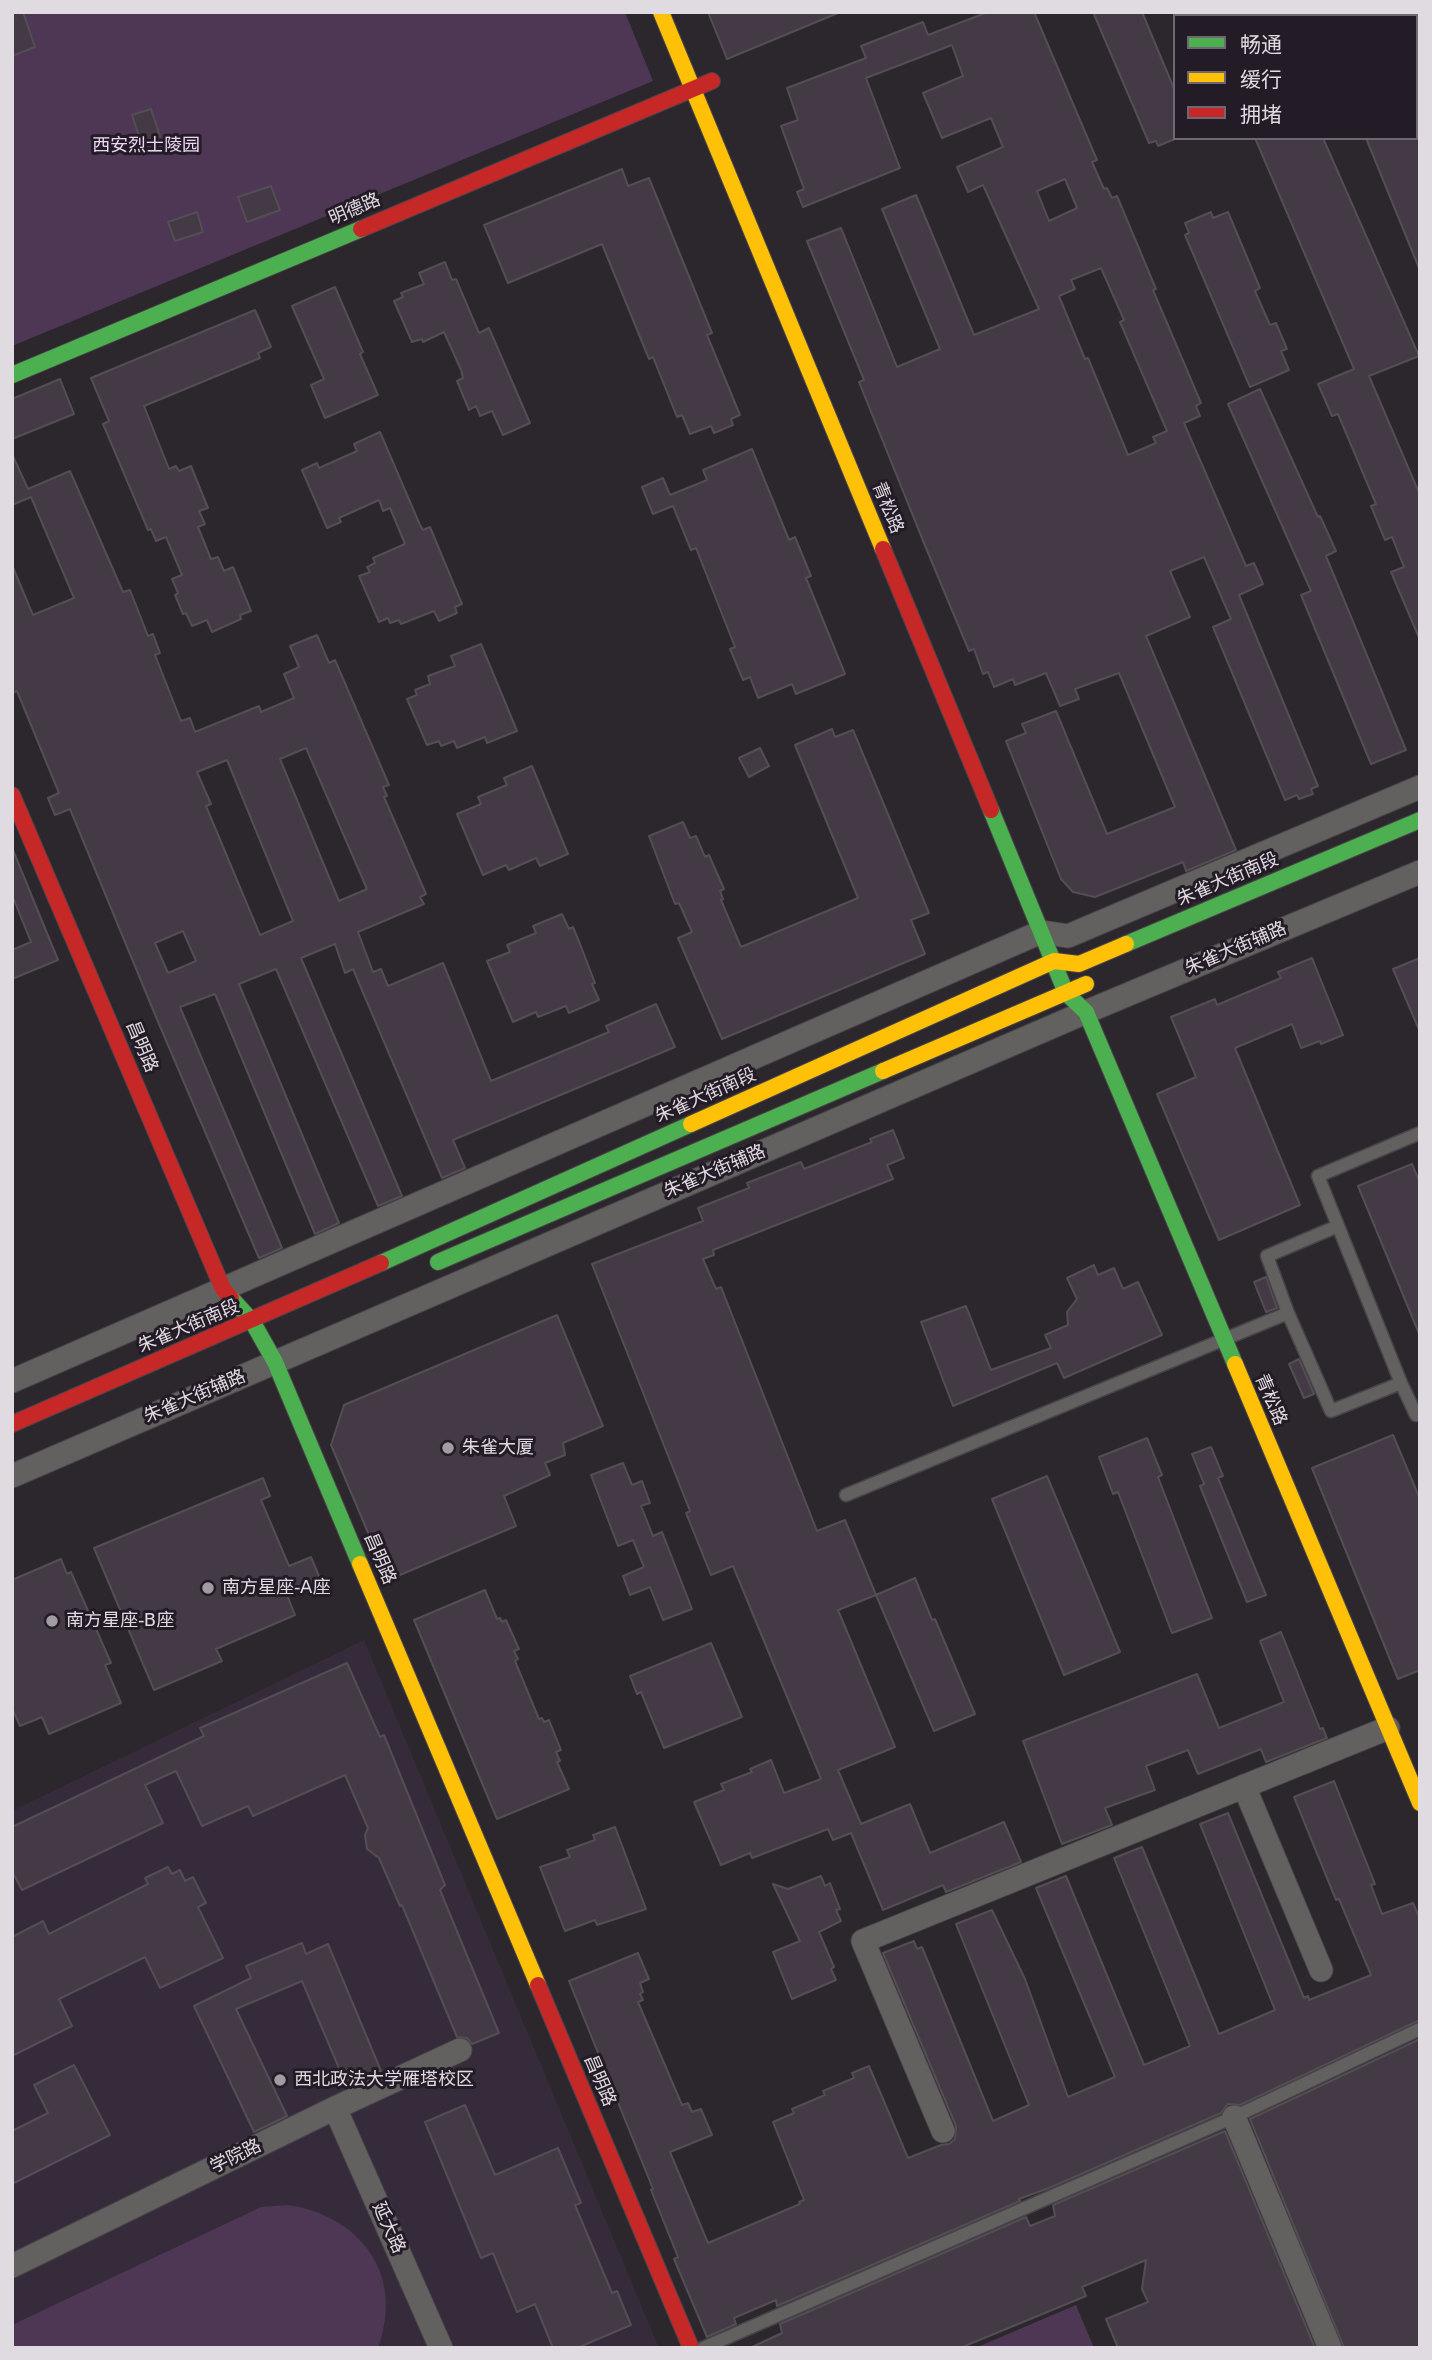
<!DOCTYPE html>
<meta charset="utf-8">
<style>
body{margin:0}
#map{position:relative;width:1432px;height:2360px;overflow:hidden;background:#2c272d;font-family:"DejaVu Sans","Noto Sans SC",sans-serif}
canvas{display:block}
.frame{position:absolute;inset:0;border:14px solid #e0dae1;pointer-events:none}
.legend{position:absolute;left:1173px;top:14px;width:245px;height:126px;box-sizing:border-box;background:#231b26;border:2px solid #6f6771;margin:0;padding:9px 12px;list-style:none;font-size:21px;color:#e0dae1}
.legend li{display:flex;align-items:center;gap:14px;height:35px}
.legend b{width:35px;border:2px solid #6f6771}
</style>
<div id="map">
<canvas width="1432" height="2360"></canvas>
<div class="frame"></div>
<ul class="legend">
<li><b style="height:9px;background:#4caf50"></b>畅通</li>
<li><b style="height:9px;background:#ffc107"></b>缓行</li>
<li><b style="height:9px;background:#c62828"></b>拥堵</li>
</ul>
</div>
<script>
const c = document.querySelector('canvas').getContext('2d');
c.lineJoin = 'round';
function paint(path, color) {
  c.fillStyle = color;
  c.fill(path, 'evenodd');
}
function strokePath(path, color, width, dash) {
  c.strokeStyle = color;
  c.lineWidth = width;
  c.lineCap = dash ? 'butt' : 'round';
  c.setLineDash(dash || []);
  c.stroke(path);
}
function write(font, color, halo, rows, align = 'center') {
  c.font = font + ' "DejaVu Sans","Noto Sans SC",sans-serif';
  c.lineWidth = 6;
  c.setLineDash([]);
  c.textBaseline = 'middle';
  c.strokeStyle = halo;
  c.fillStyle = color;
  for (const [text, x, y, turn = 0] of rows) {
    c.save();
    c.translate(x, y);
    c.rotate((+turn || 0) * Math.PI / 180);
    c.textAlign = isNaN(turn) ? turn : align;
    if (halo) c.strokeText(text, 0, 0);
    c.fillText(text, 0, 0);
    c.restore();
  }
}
paint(new Path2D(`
 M364,1640L659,2348H12V1811Z`), '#362b3a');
paint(new Path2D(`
 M12,12H625L653,81L12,346Z
 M288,2205C361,2216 405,2275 378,2348H12V2325L261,2207Z
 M1076,2305L1094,2348H975Z`), '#4e3755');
const building = new Path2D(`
 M12,12H23L35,47L12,56Z
 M708,12H838V13L727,59Z
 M988,12H1034L1097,160L1092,162L1104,189L1107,188L1112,198L1117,196L1156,289L1153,290L1201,403L1196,406L1200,416L1184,423L1246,566L1254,563L1263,584L1239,595L1318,786L1311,789L1313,794L1299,799L1297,795L1285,800L1213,627L1231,619L1204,557L1170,571L1190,617L1146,636L1236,850L1186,871L1183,862L1095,897L1073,892L1061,879L1006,741L1026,733L1022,724L1056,711L1107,834L1175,807L1119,673L1075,689L1079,699L1060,706L1046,673L1015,685L1013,679L994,687L988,672L983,674L974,649L969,651L926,548L859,382L864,380L807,241L841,228L897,367L940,349L882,209L916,195L974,335L1039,309L983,185L968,192L957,167L1003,147L991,118L942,138L923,93L963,76L952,45L866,78L900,168L803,207L797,192L804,189L781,126L798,120L787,88L866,58L861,46L923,22L928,35ZM1065,179L1077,208L1049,221L1037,191ZM1101,268L1124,320L1120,322L1167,431L1153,437L1156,443L1128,455L1088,358L1085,359L1059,296L1075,289L1071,280Z
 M1093,12H1142L1175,91V139L1158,146L1156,141L1149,143Z
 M151,109L160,136L141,142L132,115Z
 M1255,138H1323L1419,356L1369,376L1420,495V640L1391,572L1404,567L1392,537L1385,540L1371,506L1376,504L1338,414L1332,416L1318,384L1354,369Z
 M1366,138H1420V268H1419Z
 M622,169L628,186L649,178L712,333L707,335L740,415L731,419L733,425L714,433L711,426L690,434L682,415L677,417L653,357L649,359L602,244L508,283L484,225Z
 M271,186L280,210L247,222L238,197Z
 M197,212L203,232L175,241L168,222Z
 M1211,212L1213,218L1228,212L1260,288L1255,291L1270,325L1276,323L1287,349L1281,351L1289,370L1250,387L1185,235L1189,233L1185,223Z
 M445,262L452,280L456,279L479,333L489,328L530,423L503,435L492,411L480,416L476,406L469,410L457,381L463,378L461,370L444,332L423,342L422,339L412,342L394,301L403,297L401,293L424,284L419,273Z
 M335,287L363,352L360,354L378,395L325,418L311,385L324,379L292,306Z
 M255,310L271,347L258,353L260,358L144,406L169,469L176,466L179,471L191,466L208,508L199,511L205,524L198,527L211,559L218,557L224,571L233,567L251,611L240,615L241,619L212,632L207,620L192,626L186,613L183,614L175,595L178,593L172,579L182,575L166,537L156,541L151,529L148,530L103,424L109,421L91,378Z
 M60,379L74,414L12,439V399Z
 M1260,389L1318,517L1320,516L1336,551L1326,556L1406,750L1371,764L1301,595L1311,591L1228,404Z
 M380,432L420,525L423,530L430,527L462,604L455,607L457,613L439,621L434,611L401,624L399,620L390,623L388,618L379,622L359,576L370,572L367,567L375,563L373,558L405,544L390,508L383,511L379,500L339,518L341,522L327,528L302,470L317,463L319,468L357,451L354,444Z
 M752,449L789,540L795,537L811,576L806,578L845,674L796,694L792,684L758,698L750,677L743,680L730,649L735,647L696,548L691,550L673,506L653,514L642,487L663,478L670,495L707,480L703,470Z
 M12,454L28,489L70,471L123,592L130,590L148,636L153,634L160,653L155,655L181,721L190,718L195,732L259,706L261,712L294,698L284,674L299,667L290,646L317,635L329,663L335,660L389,785L383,787L387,796L384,797L426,894L420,897L424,904L358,932L373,972L381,969L388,986L443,963L491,1081L609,1032L606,1026L656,1004L675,1047L453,1140L465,1168L442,1178L353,969L345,973L335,944L301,958L402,1196L378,1206L276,969L239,984L339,1223L315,1234L215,994L180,1007L282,1248L259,1258L156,1017L70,809L55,815L48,798L59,793L17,691L12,693V565L33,615L74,598L31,497L12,505ZM306,748L367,889L339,901L280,759ZM227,760L293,921L260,935L206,806L211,804L197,772ZM183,931L196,961L168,973L155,943Z
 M481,644L517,731L487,743L485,737L457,748L454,741L441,746L439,741L427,745L407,699L417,695L415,690L430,684L428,676L455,666L451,656Z
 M832,729L835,737L853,730L929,913L911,920L925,954L722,1039L678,938L692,932L679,903L675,904L649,836L683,822L690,838L696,836L705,857L709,855L724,889L720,891L723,899L721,900L741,947L858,898L795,745Z
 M760,748L769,766L749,777L739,758Z
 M532,766L568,854L540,866L536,858L509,870L506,865L483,875L457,814L481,804L478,797L507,785L504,778Z
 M13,850L58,960L12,979V950L31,942L12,895Z
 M562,914L569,929L573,927L580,944L595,983L592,984L599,1000L569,1013L566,1006L538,1017L536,1012L513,1022L487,961L510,952L507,945L536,933L533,926Z
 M1312,958L1343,1035L1321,1044L1320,1041L1301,1048L1292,1024L1235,1048L1300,1205L1219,1240L1157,1094L1196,1077L1171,1017L1215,999L1217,1005L1281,978L1278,972Z
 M1420,958V1032L1393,969Z
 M893,1130L904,1158L887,1165L893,1179L713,1250L714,1255L703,1259L716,1289L721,1287L817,1531L845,1520L876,1595L838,1610L895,1747L838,1770L861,1824L910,1804L930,1853L1004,1822L1021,1862L946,1892L943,1885L883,1910L851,1833L833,1840L828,1829L752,1858L750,1853L721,1865L694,1802L724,1790L721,1784L752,1772L750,1769L771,1760L784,1793L821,1779L733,1566L711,1575L686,1513L690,1511L592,1264L703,1221L698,1208L749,1188L747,1183L801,1162L804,1169L872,1142L870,1139Z
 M1412,1164L1420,1183V1336L1358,1186Z
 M1094,1265L1098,1275L1114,1268L1123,1289L1138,1282L1162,1335L1064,1378L1057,1363L953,1406L921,1322L966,1306L991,1370L1051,1348L1045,1335L1068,1325L1067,1312L1077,1299L1067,1278Z
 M1266,1277L1277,1308L1266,1312L1254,1282Z
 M557,1315L603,1426L563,1443L565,1455L545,1463L550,1475L504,1496L516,1526L388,1580L331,1445L344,1405Z
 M1299,1359L1314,1394L1304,1398L1289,1364Z
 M1393,1435L1420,1499V1670L1398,1679L1312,1468Z
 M1147,1438L1162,1475L1158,1477L1212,1618L1172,1633L1118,1492L1113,1494L1099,1457Z
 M1211,1447L1223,1476L1218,1478L1266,1595L1247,1602L1200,1486L1204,1484L1192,1454Z
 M623,1463L632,1485L642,1481L650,1503L641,1506L653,1536L662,1532L692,1609L663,1620L650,1587L630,1595L623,1576L644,1567L633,1540L618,1546L591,1475Z
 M1047,1476L1120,1652L1064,1675L992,1499Z
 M263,1478L270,1496L261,1500L289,1566L311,1557L321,1581L287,1595L295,1615L216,1649L222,1661L154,1690L94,1548Z
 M61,1559L67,1574L71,1572L111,1663L105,1665L121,1703L49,1734L42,1717L20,1726L12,1708V1580Z
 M915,1578L932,1620L935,1619L975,1714L934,1731L876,1595Z
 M485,1590L497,1619L500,1618L502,1622L506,1620L519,1649L514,1651L518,1659L515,1661L539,1719L542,1718L544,1722L549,1720L561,1750L556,1752L560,1761L557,1762L569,1789L497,1819L414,1620Z
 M1281,1632L1320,1729L1323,1728L1327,1738L1266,1762L1261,1749L1198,1774L1188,1750L1146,1766L1155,1790L1105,1808L1112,1825L1062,1844L1023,1741L1197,1674L1219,1728L1284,1702L1260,1641Z
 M711,1643L742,1717L664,1748L641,1692L637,1694L630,1676Z
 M347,1663L380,1737L384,1735L445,1885L440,1890L499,2033L472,2044L467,2038L457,2037L402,1905L400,1906L379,1858L367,1849L365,1835L368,1828L345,1775L253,1816L248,1806L202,1826L176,1771L145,1785L163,1823L22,1890L12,1871V1827L204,1736L200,1728Z
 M1334,1781L1375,1884L1371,1885L1382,1914L1413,1903L1420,1919V2020L1240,2105L1228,2104L1221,2113L1049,2188L1019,2199L1020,2201L777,2306L776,2300L734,2318L736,2324L707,2337L674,2259L678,2257L651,2190L653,2189L569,1981L638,1953L649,1979L640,1983L643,1992L640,1994L643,2000L638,2002L682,2105L688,2103L692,2112L701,2109L712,2135L670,2152L708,2243L800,2204L799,2202L804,2200L773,2122L794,2113L792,2109L825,2095L823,2091L854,2078L852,2073L869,2066L908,2158L941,2145L949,2144L955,2139L956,2126L883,1953L914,1941L917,1949L922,1947L993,2121L1029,2105L956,1924L992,1910L1025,1979L1068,2097L1115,2077L1036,1888L1066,1876L1144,2065L1190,2046L1114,1858L1142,1847L1219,2034L1275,2010L1200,1824L1228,1813L1304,1998L1308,1996L1309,2000L1371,1975L1339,1899L1336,1900L1294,1797Z
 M615,1827L646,1909L597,1925L595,1920L565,1931L540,1867L570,1857L567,1850L595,1840L593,1835Z
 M168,1867L172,1874L180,1870L185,1881L193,1877L206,1903L198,1907L223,1958L160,1988L145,1957L59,1999L72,2026L12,2056V1937L43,1921L49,1934L148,1884L145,1878Z
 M821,1876L825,1886L830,1883L840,1909L836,1910L841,1921L819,1932L834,1967L831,1969L836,1980L792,1999L773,1952L800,1941L773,1884L788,1889Z
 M302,1943L306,1954L328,1944L381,2071L347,2087L302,1981L236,2009L287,2116L254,2132L194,2006L251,1978L246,1966Z
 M1420,2039V2348H1344L1250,2119Z
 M74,2065L110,2135L12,2184V2131L48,2113L34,2085Z
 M465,2105L495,2175L558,2148L581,2203L575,2205L612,2293L617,2291L631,2325L577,2348H553L535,2304L517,2312L493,2253L481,2258L425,2122Z
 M1225,2131L1315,2348H1118L1106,2319L1148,2302L1142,2289L1146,2260L1082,2287L1086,2296L960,2348H750L782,2333L780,2324L1026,2217L1030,2226L1055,2216L1053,2205Z`);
paint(building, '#443a46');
strokePath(building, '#534e54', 2);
const lane = new Path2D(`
 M1396,12L1398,16
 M1416,58L1420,66
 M1420,1133L1318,1176L1401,1383L1416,1415L1420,1413
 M1288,1313L1267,1256L1338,1226
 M846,1495L1288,1313L1331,1411L1401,1383
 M703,2348L1234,2117L1420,2029`);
const street = new Path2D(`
 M12,1381L1041,932L1068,936L1420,787
 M12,1476L1086,1012L1420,872
 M1244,1786L1321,1970
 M335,2108L441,2348
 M1234,2117L1330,2348
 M943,2131L863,1941L1388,1728
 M12,2266L335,2108L460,2050`);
const fast = new Path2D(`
 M12,375L361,229
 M991,810L1066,993L1086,1012L1235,1364
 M1126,944L1420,820
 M438,1262L883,1071
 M381,1263L691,1124
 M231,1298L252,1321L275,1362L360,1564`);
const slow = new Path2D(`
 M661,12L883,549
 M883,1071L1086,984
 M691,1124L1054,961L1079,964L1126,944
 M1235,1364L1420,1803
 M360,1564L538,1985`);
const jam = new Path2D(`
 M361,229L712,81
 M883,549L991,810
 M12,795L223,1289L231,1298
 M12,1424L381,1263
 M538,1985L691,2348`);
strokePath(lane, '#484449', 15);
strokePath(street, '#484449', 25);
strokePath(fast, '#484449', 18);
strokePath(slow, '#484449', 18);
strokePath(jam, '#484449', 18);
strokePath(lane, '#626160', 12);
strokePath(street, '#626160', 23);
strokePath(fast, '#4caf50', 16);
strokePath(slow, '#ffc107', 16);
strokePath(jam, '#c62828', 16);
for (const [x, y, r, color] of [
 [448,1448,7,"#a19ba2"],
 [208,1588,7,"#a19ba2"],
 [52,1621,7,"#a19ba2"],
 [280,2080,7,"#a19ba2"]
]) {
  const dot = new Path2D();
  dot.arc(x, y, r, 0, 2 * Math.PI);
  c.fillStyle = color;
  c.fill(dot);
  strokePath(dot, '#231b26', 2.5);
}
write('18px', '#edd6f5', '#231b26', [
 ["西安烈士陵园",146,146]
]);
write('18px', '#e0dae1', '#231b26', [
 ["明德路",355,210,-23],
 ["青松路",887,508,68],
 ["朱雀大街南段",1228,880,-23],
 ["朱雀大街辅路",1236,949,-23],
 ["昌明路",141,1047,67],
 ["朱雀大街南段",706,1096,-24],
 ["朱雀大街辅路",715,1172,-23],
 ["朱雀大街南段",189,1327,-23],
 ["朱雀大街辅路",195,1397,-23],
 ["青松路",1270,1400,67],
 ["昌明路",379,1559,67],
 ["昌明路",599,2081,67],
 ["学院路",236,2157,-26],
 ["延大路",388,2228,66]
]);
write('18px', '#e0dae1', '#231b26', [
 ["朱雀大厦",462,1448],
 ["南方星座-A座",222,1588],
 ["南方星座-B座",66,1621],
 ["西北政法大学雁塔校区",294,2080]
], 'left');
</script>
